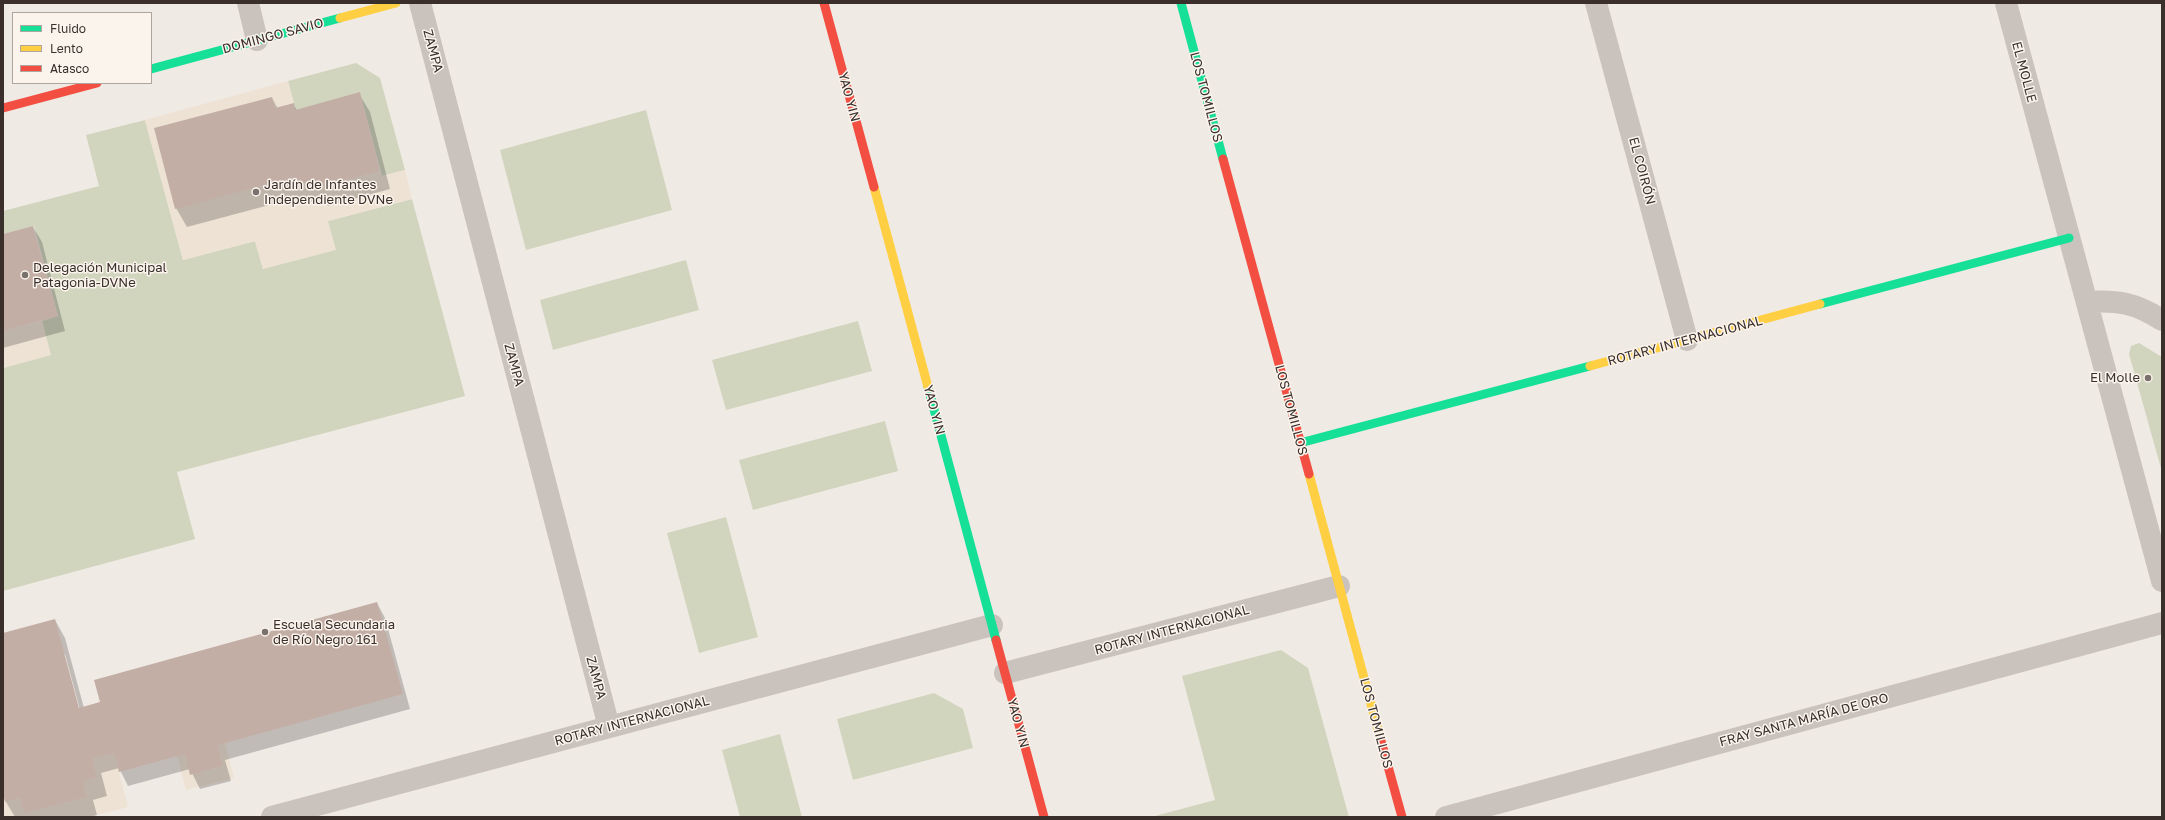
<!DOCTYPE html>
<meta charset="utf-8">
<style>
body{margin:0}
#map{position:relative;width:2165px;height:820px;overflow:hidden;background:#f0eae4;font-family:"Golos Text",sans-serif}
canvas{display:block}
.frame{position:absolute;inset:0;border:4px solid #3b2f2b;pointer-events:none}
.legend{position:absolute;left:12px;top:12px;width:140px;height:72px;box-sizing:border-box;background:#fbf4ed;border:1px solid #aea59f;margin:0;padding:5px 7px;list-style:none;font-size:12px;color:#3b2f2b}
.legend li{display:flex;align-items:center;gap:8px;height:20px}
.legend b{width:20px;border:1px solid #aea59f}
</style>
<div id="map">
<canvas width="2165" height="820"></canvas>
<div class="frame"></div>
<ul class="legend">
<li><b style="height:5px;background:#16e098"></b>Fluido</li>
<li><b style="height:5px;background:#ffcf43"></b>Lento</li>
<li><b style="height:5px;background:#f24e42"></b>Atasco</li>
</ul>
</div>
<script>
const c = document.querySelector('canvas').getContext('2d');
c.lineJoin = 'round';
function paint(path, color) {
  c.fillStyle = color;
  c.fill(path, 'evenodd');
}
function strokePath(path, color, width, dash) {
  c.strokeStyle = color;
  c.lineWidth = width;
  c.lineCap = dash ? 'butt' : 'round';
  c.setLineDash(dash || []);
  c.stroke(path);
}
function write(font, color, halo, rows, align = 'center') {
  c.font = font + ' "Golos Text",sans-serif';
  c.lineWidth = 3;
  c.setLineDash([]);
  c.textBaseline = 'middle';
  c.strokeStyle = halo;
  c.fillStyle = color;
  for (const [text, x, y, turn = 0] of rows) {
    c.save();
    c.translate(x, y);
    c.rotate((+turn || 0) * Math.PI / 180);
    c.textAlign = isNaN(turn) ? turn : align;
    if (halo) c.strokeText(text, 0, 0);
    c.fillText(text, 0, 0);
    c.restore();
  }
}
paint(new Path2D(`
 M356,63L380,78L405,170L382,176L360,93L295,110L288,81Z
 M646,110L672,210L526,250L500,150Z
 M145,120L183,260L255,241L263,269L328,221L412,199L465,396L177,472L195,539L3,591V368L50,355L42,321L58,316L34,226L3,234V211L99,186L86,135Z
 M686,260L699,310L553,350L540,300Z
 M858,321L872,371L726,410L712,360Z
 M2139,343L2162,357V472L2129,354L2131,346Z
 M885,421L898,471L753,510L739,460Z
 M726,517L758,637L699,653L667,533Z
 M1281,650L1308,668L1349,817H1151L1215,800L1182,676Z
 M934,693L963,709L973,748L853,780L837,719Z
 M780,734L802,817H740L722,750Z`), '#d1d5be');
paint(new Path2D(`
 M288,81L294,103L275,108L272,97L154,128L175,208L294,177L296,185L314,180L316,188L380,171L382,176L405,170L412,199L328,221L336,250L263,269L255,241L183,260L145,120Z
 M42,321L51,355L3,368V331Z
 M225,743L234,778L186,790L177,756L185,754L191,775L223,766L218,745Z
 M114,753L128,807L89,817H3V802L20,798L24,813L87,797L83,781L97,777L92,759Z`), '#eee2d4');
paint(new Path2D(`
 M359,94L370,112L390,189L328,206L324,199L307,203L303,196L187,227L176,208L272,98L278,109L293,104L297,110Z
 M33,227L42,242L65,331L3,348V235Z
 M377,603L385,618L410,709L225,760L231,781L200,789L190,769L128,786L119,768L101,773L107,796L93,800L97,815L90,817H15L6,802L3,790V634L55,620L65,638L84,708ZM65,654L92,755L63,655Z`), '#0003');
paint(new Path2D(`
 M360,92L380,171L316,188L314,180L296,185L294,177L175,209L154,128L272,97L275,108L294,103L295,110Z
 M33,226L58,316L3,331V234Z
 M377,602L403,694L218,745L223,766L190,775L185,754L119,772L114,753L92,759L97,777L83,781L87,797L24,813L20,798L5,802L3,794V633L55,619L79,708L100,702L94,680Z`), '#c3aea6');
strokePath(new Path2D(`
 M248,3L257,40
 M420,3L609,727
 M1596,3L1687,340
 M2006,3L2162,581
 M2087,302C2119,300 2135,303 2162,320
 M1005,673L1339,586
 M272,817L992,625
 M1446,817L2162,623`), '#c9c2bd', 22);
strokePath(new Path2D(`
 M1181,3L1223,159
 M151,69L340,18
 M1820,304L2069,238
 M928,387L996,640
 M1300,443L1590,366`), '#16e098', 9);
strokePath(new Path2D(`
 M340,18L396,3
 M874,187L928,387
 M1590,366L1820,304
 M1309,474L1381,741`), '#ffcf43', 9);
strokePath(new Path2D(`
 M824,3L874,187
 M3,108L97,83
 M1223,159L1309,474
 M996,640L1044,817
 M1381,741L1402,817`), '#f24e42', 9);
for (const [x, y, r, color] of [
 [256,192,4,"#7a706c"],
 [25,275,4,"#7a706c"],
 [2148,378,4,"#7a706c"],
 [265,632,4,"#7a706c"]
]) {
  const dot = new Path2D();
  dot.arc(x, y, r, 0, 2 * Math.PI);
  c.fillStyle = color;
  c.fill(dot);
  strokePath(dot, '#fbf4ed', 1.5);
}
write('13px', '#3b2f2b', '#fbf4ed', [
 ["DOMINGO SAVIO",273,36,-15],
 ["ZAMPA",433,51,75],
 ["EL MOLLE",2024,72,75],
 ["YAO YIN",849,97,75],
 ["LOS TOMILLOS",1206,97,75],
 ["EL COIRÓN",1642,171,75],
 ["ROTARY INTERNACIONAL",1685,341,-15],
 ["ZAMPA",514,365,75],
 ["YAO YIN",934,410,75],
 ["LOS TOMILLOS",1291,410,75],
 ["ROTARY INTERNACIONAL",1172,630,-15],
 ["ZAMPA",596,678,75],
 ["FRAY SANTA MARÍA DE ORO",1804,720,-15],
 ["ROTARY INTERNACIONAL",632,721,-15],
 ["YAO YIN",1018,723,75],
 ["LOS TOMILLOS",1376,723,75]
]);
write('13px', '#3b2f2b', '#fbf4ed', [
 ["Jardín de Infantes",264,185],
 ["Independiente DVNe",264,200],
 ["Delegación Municipal",33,268],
 ["Patagonia-DVNe",33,283],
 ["El Molle",2140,378,"right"],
 ["Escuela Secundaria",273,625],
 ["de Río Negro 161",273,640]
], 'left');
</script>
